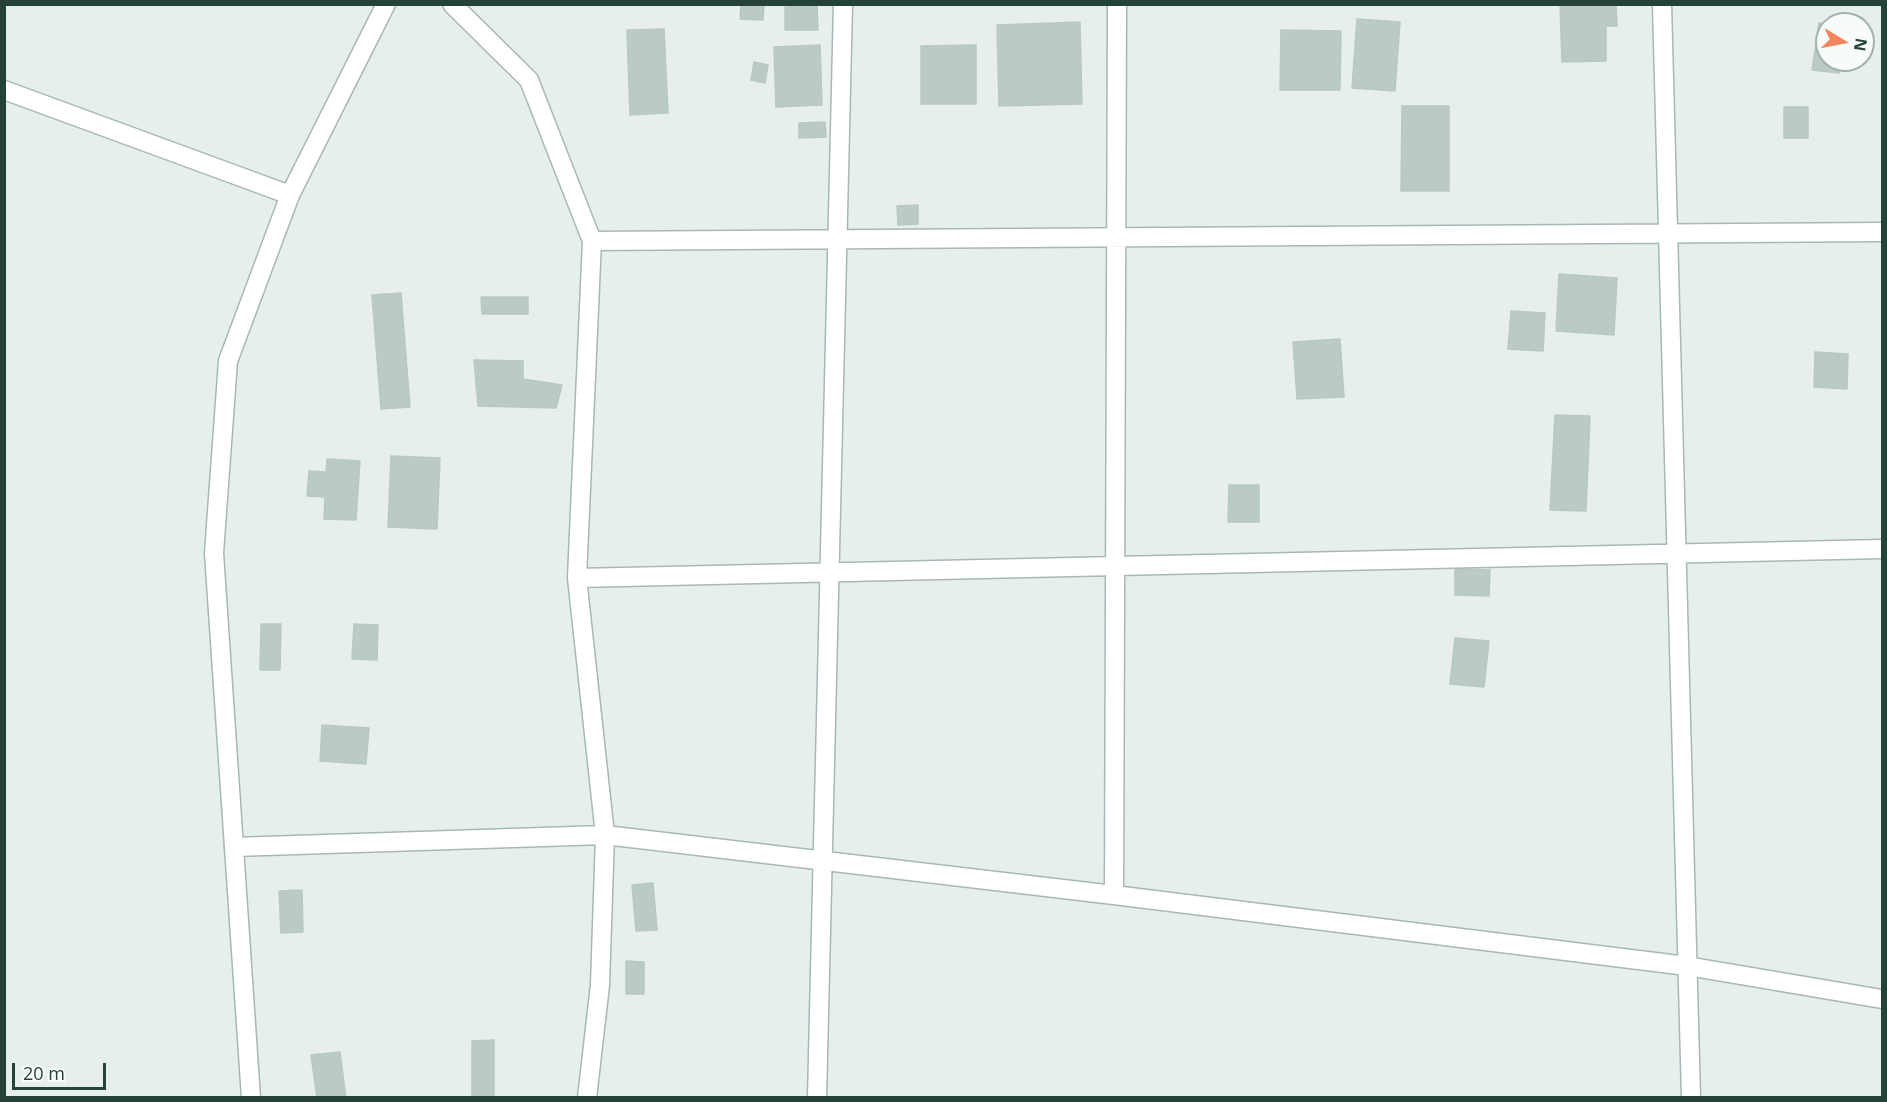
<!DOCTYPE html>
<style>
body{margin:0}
#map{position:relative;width:1887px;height:1102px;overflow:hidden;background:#e6efeb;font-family:"Open Sans",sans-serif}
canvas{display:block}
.frame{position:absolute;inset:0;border:6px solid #24423a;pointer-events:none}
.north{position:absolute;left:1815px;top:12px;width:60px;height:60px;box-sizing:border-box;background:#f7fbf9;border:2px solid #a3b1ad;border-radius:50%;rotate:100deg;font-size:16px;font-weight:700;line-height:24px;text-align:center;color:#24423a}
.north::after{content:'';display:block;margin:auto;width:21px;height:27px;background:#f4845f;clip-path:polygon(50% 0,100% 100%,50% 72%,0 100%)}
.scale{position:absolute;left:12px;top:1063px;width:94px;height:27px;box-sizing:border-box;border:3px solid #24423a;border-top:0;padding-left:8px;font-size:18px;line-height:21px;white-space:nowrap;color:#24423a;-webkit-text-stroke:4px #f7fbf9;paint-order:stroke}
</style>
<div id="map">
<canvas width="1887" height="1102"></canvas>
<div class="frame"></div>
<div class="north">N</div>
<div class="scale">20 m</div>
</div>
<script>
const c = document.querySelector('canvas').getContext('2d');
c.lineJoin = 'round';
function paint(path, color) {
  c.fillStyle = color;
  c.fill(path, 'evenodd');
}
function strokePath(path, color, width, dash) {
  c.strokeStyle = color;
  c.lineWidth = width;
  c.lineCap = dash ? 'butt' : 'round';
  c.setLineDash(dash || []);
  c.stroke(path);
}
const building = new Path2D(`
 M741,4H764L763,20L740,19Z
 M1560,4H1616L1617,26H1606V61L1562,62Z
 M817,6L818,30H785V7Z
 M1357,19L1400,22L1395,91L1352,88Z
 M1080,22L1082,104L999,106L997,25Z
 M1819,23L1828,24L1827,60H1841L1839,73L1812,70Z
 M664,29L668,113L630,115L627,30Z
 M1281,30L1341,31L1340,90H1280Z
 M820,45L822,105L776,107L774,47Z
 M976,45V104H921V46Z
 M754,62L768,65L765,83L751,80Z
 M1402,106H1449V191H1401Z
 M1784,107H1808V138H1784Z
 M825,122L826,137L799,138V123Z
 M918,205V224L898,225L897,206Z
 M1559,274L1617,278L1614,335L1556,331Z
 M401,293L410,407L381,409L372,295Z
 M481,297H528V314H482Z
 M1511,311L1545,313L1543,351L1508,349Z
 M1340,339L1344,397L1297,399L1293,342Z
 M1815,352L1848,354L1847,389L1814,387Z
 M474,360L523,361V379L562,385L556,408L478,406Z
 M1555,415L1590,416L1586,511L1550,510Z
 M391,456L440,458L437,529L388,527Z
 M327,459L360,461L356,520L324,519L325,497L307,496L309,471L326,472Z
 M1229,485H1259V522H1228Z
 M1455,569L1490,570L1489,596L1455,595Z
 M261,624H281L280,670H260Z
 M354,624L378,625L377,660L352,659Z
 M1455,638L1489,641L1484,687L1450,684Z
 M322,725L369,728L366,764L320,761Z
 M653,883L657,930L636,931L632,885Z
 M302,890L303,932L281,933L279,891Z
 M626,961L644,962V994H626Z
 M494,1040V1098H472V1041Z
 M340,1052L346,1098H317L311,1055Z`);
paint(building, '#bbcac4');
strokePath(building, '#b8c9c2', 1.5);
const minor = new Path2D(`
 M452,4L529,80L592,241L577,578L605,835L600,985L587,1098
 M1662,4L1691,1098
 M4,90L290,195
 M592,241L1882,232
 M577,578L1882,549
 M234,847L605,835L1114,895L1687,966L1882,999
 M1114,895L1117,4
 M817,1098L843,4`);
const tertiary = new Path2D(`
 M251,1098L214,553L228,361L290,195L386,4`);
strokePath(minor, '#a8b8b2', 21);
strokePath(tertiary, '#a8b8b2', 21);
strokePath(minor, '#fff', 18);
strokePath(tertiary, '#fff', 18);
</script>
